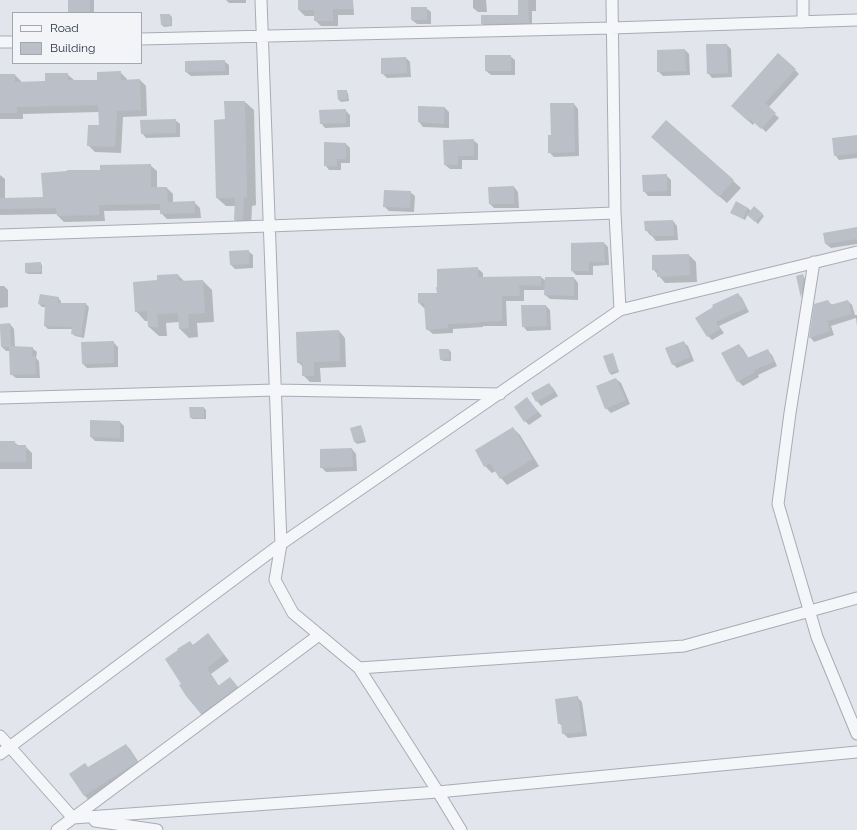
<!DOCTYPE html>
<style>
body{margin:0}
#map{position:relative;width:857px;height:830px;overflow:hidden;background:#e2e5eb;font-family:Raleway,sans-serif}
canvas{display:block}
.legend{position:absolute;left:12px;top:12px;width:130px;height:52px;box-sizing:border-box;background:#f2f4f8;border:1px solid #a2a7b0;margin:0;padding:5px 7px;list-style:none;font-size:12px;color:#2a3343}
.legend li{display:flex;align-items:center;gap:8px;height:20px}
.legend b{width:20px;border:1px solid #a2a7b0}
</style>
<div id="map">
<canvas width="857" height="830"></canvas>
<ul class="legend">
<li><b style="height:5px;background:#f5f6f9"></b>Road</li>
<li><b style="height:11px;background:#babfc8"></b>Building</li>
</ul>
</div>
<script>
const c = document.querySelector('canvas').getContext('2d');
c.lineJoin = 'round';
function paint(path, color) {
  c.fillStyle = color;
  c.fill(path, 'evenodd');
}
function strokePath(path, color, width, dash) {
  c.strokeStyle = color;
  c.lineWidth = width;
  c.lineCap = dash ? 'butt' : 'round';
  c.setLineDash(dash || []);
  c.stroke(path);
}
paint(new Path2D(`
 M69,0H94V13H69Z
 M226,0H246V3H229Z
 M299,0H353L354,15H338V26H321L315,20V16H305L299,10Z
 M473,0H486L487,12H478L473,8Z
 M519,0H536V11H532V27L486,28L482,24L519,16Z
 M426,8L431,12V24H417L412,20Z
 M170,15L172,17V26L164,27L162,25Z
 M727,45L731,49L732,77L712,78L708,73Z
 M685,50L689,54L690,75L663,76L658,71Z
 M510,56L515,60V75H491L486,71Z
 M406,58L410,62L411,77L387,78L382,73Z
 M224,61L229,65V75L191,76L186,72V62Z
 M795,70L799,74L768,108L779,118L766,132L755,122L753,125L736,110Z
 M120,72L127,79V80H140L146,86L147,116L123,117L121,153L95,152L88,145L100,127L99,112L23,114V119H0V75H15L21,81V83L46,82L67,74L74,80L99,81Z
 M346,91L348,93L349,101L341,102L339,100Z
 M226,102H245L254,110L256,205L252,206L251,228H243L235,220V206H226L217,198L226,120Z
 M574,104L578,109L579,156L554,157L549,152Z
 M419,107L445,108L449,112V128L423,127L419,122Z
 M345,110L350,115V127L325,128L321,123Z
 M175,120L180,124V137L146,138L142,133Z
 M667,121L741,188L727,203L659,144Z
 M857,136V158L839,160L835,155Z
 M473,140L478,144V160H462V169H450L445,165Z
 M346,144L350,148V163H341V170H329L325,165Z
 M150,165L157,171V188H167L173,194V203L194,202L200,208L201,218L167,219L161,213V210L104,211L105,221L64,222L58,216V214L0,215V175L5,179V199L44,198L101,172Z
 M666,175L671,180V196H648L644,191Z
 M514,187L518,192L519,208H494L490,204Z
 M410,192L415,196L414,212L389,211L384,206Z
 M754,207L764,216L758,224L748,214L745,220L734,214L748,208L751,211Z
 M673,221L677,226L678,240L656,241L652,236V235H650L646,230Z
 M857,228V244L831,248L826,244L825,234Z
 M604,243L608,247L609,265L593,266V275H576L572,271Z
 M248,251L253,255V268L235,269L231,265Z
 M689,255L696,262L697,282L665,283L653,269V256Z
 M40,263L42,265V274H28L26,272Z
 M477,268L483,273V277H541L546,281L574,278L578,283V300L550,299L545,295V290H524V301H506L507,326H483V327L453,329V333L433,334L427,329L426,308H424L419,303L438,294Z
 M178,275L185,282L203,281L212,290L214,322L197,323L198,337L189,338L180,329L179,322L166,323L167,336H159L149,327V321H145L136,311L158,281Z
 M803,276L806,280L803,298L797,277Z
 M0,286H4L8,290V307L0,308Z
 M738,294L742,298L749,312L719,326L724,333L712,340L708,336L696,318Z
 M58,298L61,301V304H86L89,307L84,338L75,336L72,333L73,329H48L45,326L46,307H42L39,304Z
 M828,301L832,305L848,301L852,305L855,315H857V326L856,318L831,326L834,335L814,342L810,337Z
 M546,306L550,310L551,330L527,331L523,326Z
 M10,324L14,329L15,347L32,348L37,352L36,358L39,361L40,378H16L11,374L10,351H6L2,347Z
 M339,331L345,338L346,367L320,368L321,382H310L303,375V367L298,362Z
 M113,342L118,347V367L87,368L83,364Z
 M683,342L688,346L694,361L677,368L673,364Z
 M739,345L743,349L749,359L768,351L772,355L777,366L758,375L759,377L743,386L738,381L723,354Z
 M449,350L451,352V361H443L441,359Z
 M612,355L614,356L619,372L611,375L610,373Z
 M616,379L621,383L630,404L611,413L606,408Z
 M549,384L553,388L558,396L541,406L537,401Z
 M527,399L542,416L529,425L525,421Z
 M204,408L206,410V419H193L191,418Z
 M120,422L124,426V442L95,441L91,437Z
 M360,426L362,428L366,442L357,444L355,442L352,428Z
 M513,428L520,435L539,466L507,485L501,478L496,471L492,473L485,466Z
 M0,442H14L19,446H25L32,453V469H0Z
 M352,449L356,454L357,471L326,472L321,467Z
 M208,634L213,640L229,661L211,674L219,686L230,678L242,692L207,719L201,714L183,684L193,645Z
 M577,697L582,702L587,736L568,738L563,733V727L559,723Z
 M126,745L130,749L141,766L89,800L84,795Z`), '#0003');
paint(new Path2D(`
 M68,0H90V13H68Z
 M298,0H353V9H333V21H314V10H298Z
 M518,0H528L529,23L481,24V15H518Z
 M411,7H427V20H411Z
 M160,14H170L171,25H161Z
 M706,44H727L728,73L707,74Z
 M685,49L686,71L657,72V50Z
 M778,53L796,69L765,103L776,113L761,129L750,119L748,121L731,106Z
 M485,55H511V71H485Z
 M406,57L407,73L381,74V58Z
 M225,60V71L185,72V61Z
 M121,71V80L140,79L141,110L117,111L115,147L87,146L88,125H99L98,105L17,107V113H0V74H15V82L45,81V73H68V80H97V72Z
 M337,90H347V99L338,100Z
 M224,101H245L247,197H244L243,220H234L235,198H216L214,120L225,119Z
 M550,103H574L575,152L548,153V135H551Z
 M418,106L445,107L444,124L418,122Z
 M346,109V123L320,124L319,110Z
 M176,119V133L141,134L140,120Z
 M666,120L734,180L719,197L651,137Z
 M857,135V153L834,156L832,138Z
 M474,139V156H458V165H444L443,140Z
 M324,142L346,143V159H337V166H324Z
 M151,164V187H167L168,202L195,201V213L160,214V204L99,205V215L57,216L56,208L0,209V198L43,197L41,173L67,171V170H100V165Z
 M667,174V191L643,192L642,175Z
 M514,186V204H489L488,187Z
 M384,190L411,191L410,208L383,207Z
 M736,201L748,208L743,219L730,213Z
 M754,206L763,214L755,222L747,215Z
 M673,220L674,236H651L650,231H645L644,221Z
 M857,227V239L825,244L823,233Z
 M604,242L605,262H589V271H571V243Z
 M249,250V264L230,265L229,251Z
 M689,254L690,275L657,277V270H652V255Z
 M41,262V272L25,273V263Z
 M478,267V277L541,276V286L519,285L520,296H502V321L478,322V323L448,324V328L426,330L424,303H418V293H437L436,287H437V269Z
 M178,274L179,281L203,280L205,313L188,314L189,328L179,329L178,313L157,314L158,327H148L147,311L135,312L133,282L157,280V275Z
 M803,274L804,277L801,298L796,276Z
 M545,277H574V296L544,295Z
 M738,293L746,308L716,322L720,329L707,337L695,318L713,307L712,305Z
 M40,294L59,297L58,303H86L81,336L71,334L72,327L44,326L45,305L38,304Z
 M828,300L830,305L848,300L852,314L827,321L830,331L809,338L814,304Z
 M521,305H546L547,326L522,327Z
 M10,323L11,346L33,347L32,356H35L36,374L10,375L9,347H1L0,327V324Z
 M339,330L340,361L314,362V376H302V362L297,363L296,332Z
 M114,341V363L82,364L81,342Z
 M684,341L690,357L672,365L665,348Z
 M739,344L747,358L768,349L774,362L754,370L755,372L737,382L721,353Z
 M439,349H449L450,359L440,360Z
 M613,353L618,370L609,373L603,356Z
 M616,378L626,400L605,409L596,386Z
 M549,383L554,392L536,402L531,393Z
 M527,397L538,412L524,422L514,407Z
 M189,407H204V418H190Z
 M90,420L120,421V438L90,437Z
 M361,425L365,440L354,442L350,428Z
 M513,427L533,459L500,479L490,463L484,467L475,450Z
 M0,441H15V445H26V462H0Z
 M352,448L353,467L320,468V449Z
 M208,633L224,655L207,668L218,686L230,677L238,687L201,714L186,696L179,685L181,684L165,659L178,650L177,649L190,641L193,645Z
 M578,696L583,732L562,734L561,723L558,724L555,699Z
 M126,744L137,762L84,796L69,774L85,763L88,767Z`), '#babfc8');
const street = new Path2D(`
 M261,0L281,544L275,580L293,613L359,668L438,792L461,830
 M612,0L615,213L620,310
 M803,0V22
 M141,39L612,28L857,20
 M0,42H13
 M0,235L269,226L615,213
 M814,262L790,413L778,504L817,637L857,734
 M0,398L275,390L500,394
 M359,668L684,646L810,611L857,598
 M0,736L10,747L73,818L438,792L857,752
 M0,754L281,544L620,310L857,252
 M95,821L157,830
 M57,830L319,635`);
strokePath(street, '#a7acb5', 13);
strokePath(street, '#f5f6f9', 11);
</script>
